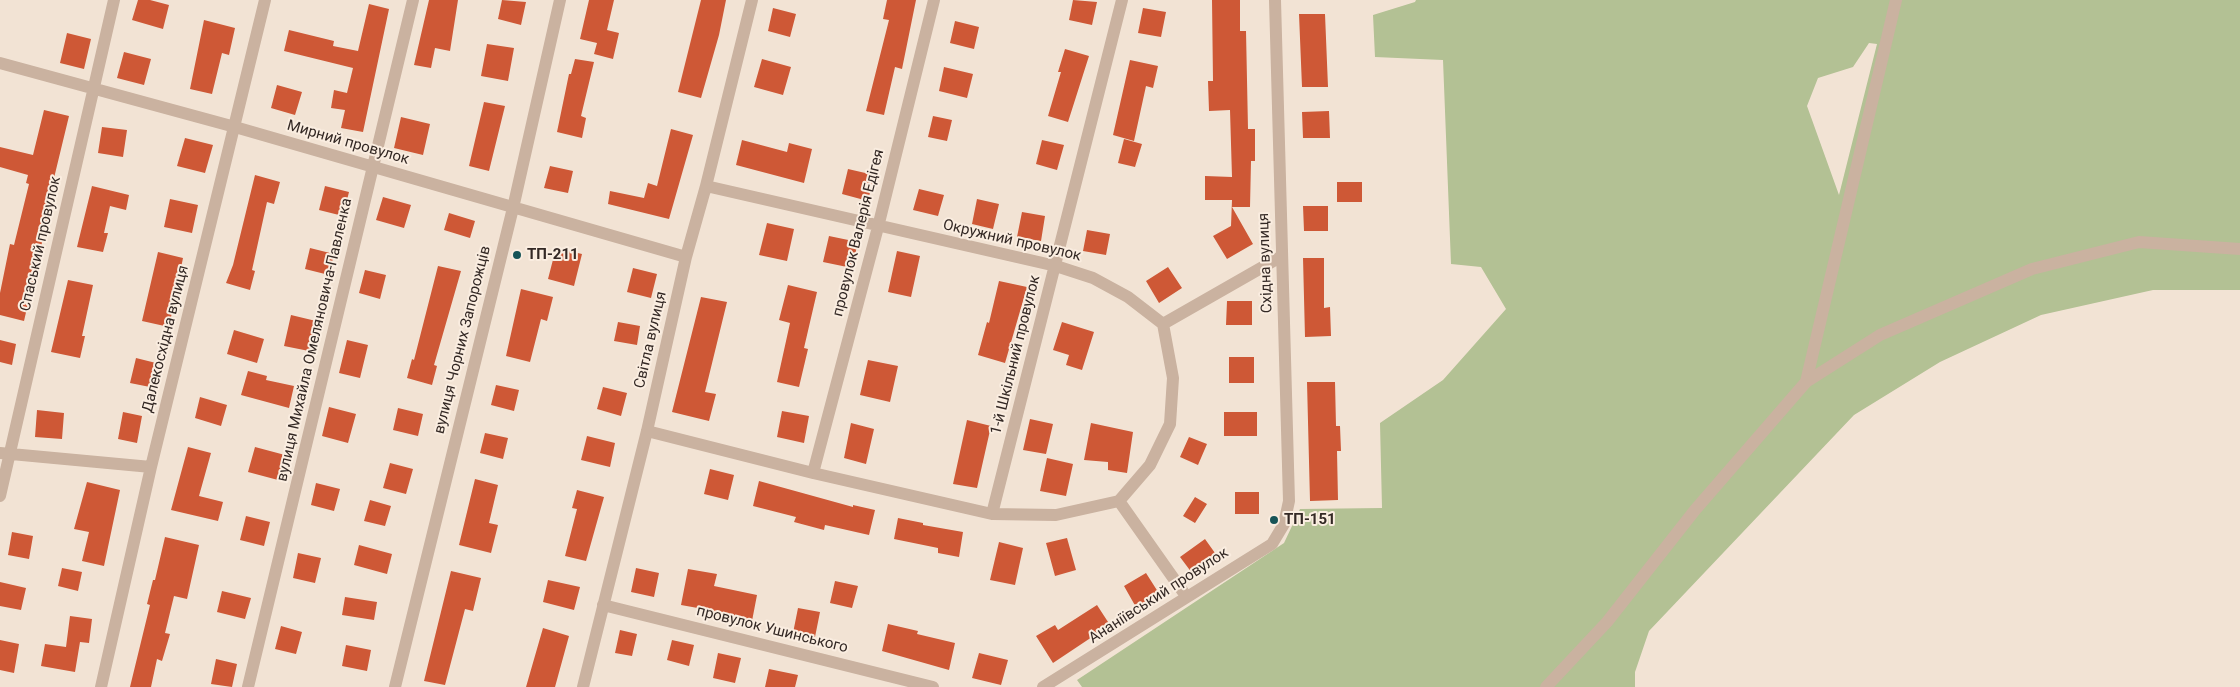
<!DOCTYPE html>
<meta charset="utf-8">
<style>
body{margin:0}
canvas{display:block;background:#f2e3d4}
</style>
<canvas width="2240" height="687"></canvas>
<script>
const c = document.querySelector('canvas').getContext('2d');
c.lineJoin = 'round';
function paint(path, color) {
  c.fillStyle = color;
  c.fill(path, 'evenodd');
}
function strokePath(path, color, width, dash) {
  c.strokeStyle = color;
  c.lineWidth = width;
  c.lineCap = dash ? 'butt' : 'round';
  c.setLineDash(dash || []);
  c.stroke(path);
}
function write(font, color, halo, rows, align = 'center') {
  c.font = font + ' Roboto,sans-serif';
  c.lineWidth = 4;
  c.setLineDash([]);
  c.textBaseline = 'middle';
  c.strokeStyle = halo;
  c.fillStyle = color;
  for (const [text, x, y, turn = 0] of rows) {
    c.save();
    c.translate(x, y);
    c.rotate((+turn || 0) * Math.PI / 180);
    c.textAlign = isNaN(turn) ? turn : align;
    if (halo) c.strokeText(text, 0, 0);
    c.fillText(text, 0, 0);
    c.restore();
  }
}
paint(new Path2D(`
 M1416,0H2240V290H2153L2041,315L1940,362L1854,415L1649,631L1635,672V687H1082L1077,680L1284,543L1300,509L1382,508L1380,423L1443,380L1506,309L1481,267L1451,264L1443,60L1375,57L1373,15L1415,2ZM1869,43L1877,44L1839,195L1807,106L1818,78L1853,67Z`), '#b3c194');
paint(new Path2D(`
 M138,0H150L169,5L163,29L132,20Z
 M429,0H458L450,51L435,48L431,68L414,65Z
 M502,0L526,2L521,25L498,19Z
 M589,0H614L607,30L619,33L613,59L594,54L597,43L580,39Z
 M701,0H726L719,35L701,98L678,92Z
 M887,0H916L902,69L895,67L884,115L866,111L889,20L883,19Z
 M1073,0L1097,2L1092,25L1069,20Z
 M1212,0H1240V31H1246L1248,129H1255V161H1251L1250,207H1232L1253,244L1227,259L1213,236L1231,226L1232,200H1205V176L1232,177L1230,110L1209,111L1208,81H1213Z
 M369,4L389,9L363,132L341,128L345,110L331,108L334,90L347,93L353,68L284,51L289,30L334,41L333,46L358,51Z
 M773,8L796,14L790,37L768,31Z
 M1143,8L1166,12L1161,37L1138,33Z
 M1299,14H1325L1328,87H1302Z
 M204,20L235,28L229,55L222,53L212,94L190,89Z
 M955,21L979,27L974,49L950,43Z
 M67,33L91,39L84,69L60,63Z
 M487,44L514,48L508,81L481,76Z
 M1065,49L1089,56L1068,122L1048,116L1061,72H1058Z
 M124,52L151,59L144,85L117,78Z
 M575,59L594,62L581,116L586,118L582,138L557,132L569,74H571Z
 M762,59L791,67L783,95L754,87Z
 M1130,60L1158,66L1153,88L1146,86L1134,141L1113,135Z
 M944,67L973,74L967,98L939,91Z
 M277,85L302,92L295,115L271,108Z
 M484,102L505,106L489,171L469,166Z
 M44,110L69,116L47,207L50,208L24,321L0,315V293L10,244L14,245L29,184L26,183L28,175L0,167V147L33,155Z
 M1329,111L1330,138H1303L1302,112Z
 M933,116L952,120L947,141L928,137Z
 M401,117L430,124L423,155L394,148Z
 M102,127L127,130L123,157L98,153Z
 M671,129L693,135L669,219L608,204L610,191L644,198L648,183L657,186Z
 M185,138L213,145L205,173L177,166Z
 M1124,139L1142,144L1135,167L1118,163Z
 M742,140L787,152L789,143L812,149L804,183L736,165Z
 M1042,140L1064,145L1057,170L1036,164Z
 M550,166L573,171L568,193L544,188Z
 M848,169L874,175L868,201L842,194Z
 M255,175L280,182L274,204L267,202L252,270L255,271L250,290L226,283L233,265Z
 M1337,182H1362V202H1337Z
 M92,186L129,195L126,210L110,206L104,233H108L103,252L77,247Z
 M325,186L349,192L343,216L319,210Z
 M919,189L944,195L938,216L913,210Z
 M383,197L411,205L404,228L376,220Z
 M170,199L198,205L192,233L164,227Z
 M977,199L999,204L993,229L972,224Z
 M1303,206H1328V231H1304Z
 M1022,212L1045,216L1041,241L1017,237Z
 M449,213L475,221L470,238L444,230Z
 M767,223L794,229L787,261L759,255Z
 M1087,230L1110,234L1106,255L1083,251Z
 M829,236L858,242L852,268L823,262Z
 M310,248L334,254L329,275L305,269Z
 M556,248L582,254L574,286L548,279Z
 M897,251L920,256L911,297L888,292Z
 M158,252L183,258L169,327L142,321Z
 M1303,258H1324V308L1330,307L1331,336L1305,337Z
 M438,266L461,271L434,365L437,366L432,385L407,378L412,359L414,360Z
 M1168,267L1182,288L1159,303L1146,281Z
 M633,268L657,274L651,298L627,292Z
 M365,270L386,275L380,299L359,293Z
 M68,280L93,285L82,336H85L80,358L51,352Z
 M999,281L1027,287L1005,363L978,355L987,322L989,323Z
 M788,285L817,292L804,348L808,349L799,387L777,382L790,323L779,320Z
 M521,289L553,297L547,321L541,319L530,362L506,356Z
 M701,297L727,302L705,392L716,394L709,421L672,412Z
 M1227,301H1252V325H1226Z
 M291,315L316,321L309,351L284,346Z
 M618,322L640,326L637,345L614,341Z
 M1062,322L1094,332L1082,370L1066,365L1069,355L1053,350Z
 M234,330L264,339L257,363L227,354Z
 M0,340L16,344L12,365L0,362Z
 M347,340L368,345L360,378L339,373Z
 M1229,357H1254V383H1229Z
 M136,358L156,363L150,387L130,383Z
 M868,360L898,366L890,402L860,395Z
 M248,371L267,376L266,380L294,386L289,408L241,395Z
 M1307,382H1335L1336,426H1340L1341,451H1337L1338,500L1310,501Z
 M496,385L519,390L514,411L491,405Z
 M603,387L627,393L621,416L597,409Z
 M200,397L227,405L221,426L195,418Z
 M329,407L356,414L348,443L322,436Z
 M398,408L423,414L418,436L393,430Z
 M37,410L64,413L62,439L35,437Z
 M782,411L809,416L804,443L777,437Z
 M123,412L142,416L137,443L118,439Z
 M1224,412H1257V436H1224Z
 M1030,419L1053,424L1046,454L1023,450Z
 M967,420L991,426L977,488L953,484Z
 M851,423L874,429L866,464L844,458Z
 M1091,423L1133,432L1127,473L1108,470V462L1084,460Z
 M485,433L508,438L503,459L480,453Z
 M587,436L615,443L610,467L581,460Z
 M1189,437L1207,444L1198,465L1180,457Z
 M188,447L211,453L199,496L223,502L218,521L171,510Z
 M255,447L285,455L278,480L248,472Z
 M1047,458L1073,464L1066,496L1040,491Z
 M390,463L413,469L406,494L383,488Z
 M710,469L734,475L728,500L704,494Z
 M475,479L498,485L489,523L498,525L491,553L459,545Z
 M759,481L853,507V505L875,510L869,535L825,525L824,530L794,522L796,517L753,506Z
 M87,482L120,490L104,566L82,561L89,532L74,529Z
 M316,483L340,489L334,511L311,505Z
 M577,490L604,497L586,561L565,556L577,509L572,508Z
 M1235,492H1259V514H1235Z
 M1195,497L1207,504L1195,523L1183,516Z
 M370,500L391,506L385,526L364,521Z
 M246,516L270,522L264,546L240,540Z
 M898,518L923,523V525L963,532L959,557L938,553V548L894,539Z
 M12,532L33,536L29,559L8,555Z
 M165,537L199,545L187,599L174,596L165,633L170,634L162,661L157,659L151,687H130L150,605L147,604L153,580H155Z
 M1067,538L1076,570L1055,576L1046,543Z
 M1205,539L1220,560L1195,577L1180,557Z
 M999,542L1023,548L1015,585L990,580Z
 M359,545L392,554L387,574L354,565Z
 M298,553L321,558L315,583L293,578Z
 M62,568L82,572L78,591L58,586Z
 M636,568L659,573L654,597L631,592Z
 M688,569L717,574L714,586L757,595L752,621L731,617V614L681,605Z
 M451,571L481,578L473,611L465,609L445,685L424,681Z
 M1146,573L1160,595L1137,609L1124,586Z
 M548,580L580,587L574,610L543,602Z
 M835,581L858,586L852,608L830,603Z
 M0,582L26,588L21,610L0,606Z
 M222,591L251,598L245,619L217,612Z
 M345,597L377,602L374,620L342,615Z
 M1097,605L1110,625L1053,663L1036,636L1055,625L1058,630Z
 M798,608L820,612L815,637L793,633Z
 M70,616L92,619L89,643L80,642L75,672L41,666L45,644L66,647Z
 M888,624L918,631L917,634L955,643L949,670L882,651Z
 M281,626L302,632L296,654L275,649Z
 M543,628L569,636L555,687H526Z
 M620,630L637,634L632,656L615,653Z
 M0,640L19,644L14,673L0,670Z
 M672,640L694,645L689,666L667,660Z
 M346,645L371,650L367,671L342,666Z
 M718,653L741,658L735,683L713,678Z
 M979,653L1008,660L1001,685L972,678Z
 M216,659L237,664L232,687L211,684Z
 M769,669L798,675L795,687H765Z`), '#ce5836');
strokePath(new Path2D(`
 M0,63L235,127L686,257
 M1163,324L1282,256
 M1806,382L1896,0
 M647,431L813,473L992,514L1056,515L1119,501L1150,465L1170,424L1173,378L1163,324L1128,297L1093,278L1056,266L706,186
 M0,453L151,467
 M813,473L878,227L934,0
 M0,496L114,0
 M1119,501L1186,596
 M992,514L1122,0
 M603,605L933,687
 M101,687L151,467L265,0
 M248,687L413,0
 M395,687L513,208L560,0
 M583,687L647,431L686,257L706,186L752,0
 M1043,687L1272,544L1284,524L1289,501L1275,0
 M1546,687L1607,622L1695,510L1806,382L1880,335L2032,269L2139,242L2240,249`), '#cab2a0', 12);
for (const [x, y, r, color] of [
 [517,255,5,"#175457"],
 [1274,520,5,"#175457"]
]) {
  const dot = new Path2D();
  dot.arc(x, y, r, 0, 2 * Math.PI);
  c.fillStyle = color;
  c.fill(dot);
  strokePath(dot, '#faede0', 2);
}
write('15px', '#332824', '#faede0', [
 ["Мирний провулок",348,143,16],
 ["провулок Валерія Едігея",859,233,-76],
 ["Окружний провулок",1012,241,13],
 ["Спаський провулок",41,244,-77],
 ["Східна вулиця",1266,263,-92],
 ["Далекосхідна вулиця",166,339,-76],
 ["вулиця Михайла Омеляновича-Павленка",315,340,-77],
 ["вулиця Чорних Запорожців",463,340,-76],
 ["Світла вулиця",651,340,-77],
 ["1-й Шкільний провулок",1016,355,-76],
 ["Ананіївський провулок",1159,596,-33],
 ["провулок Ушинського",772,630,14]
]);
write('bold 15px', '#332824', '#faede0', [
 ["ТП-211",527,255],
 ["ТП-151",1284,520]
], 'left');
</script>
